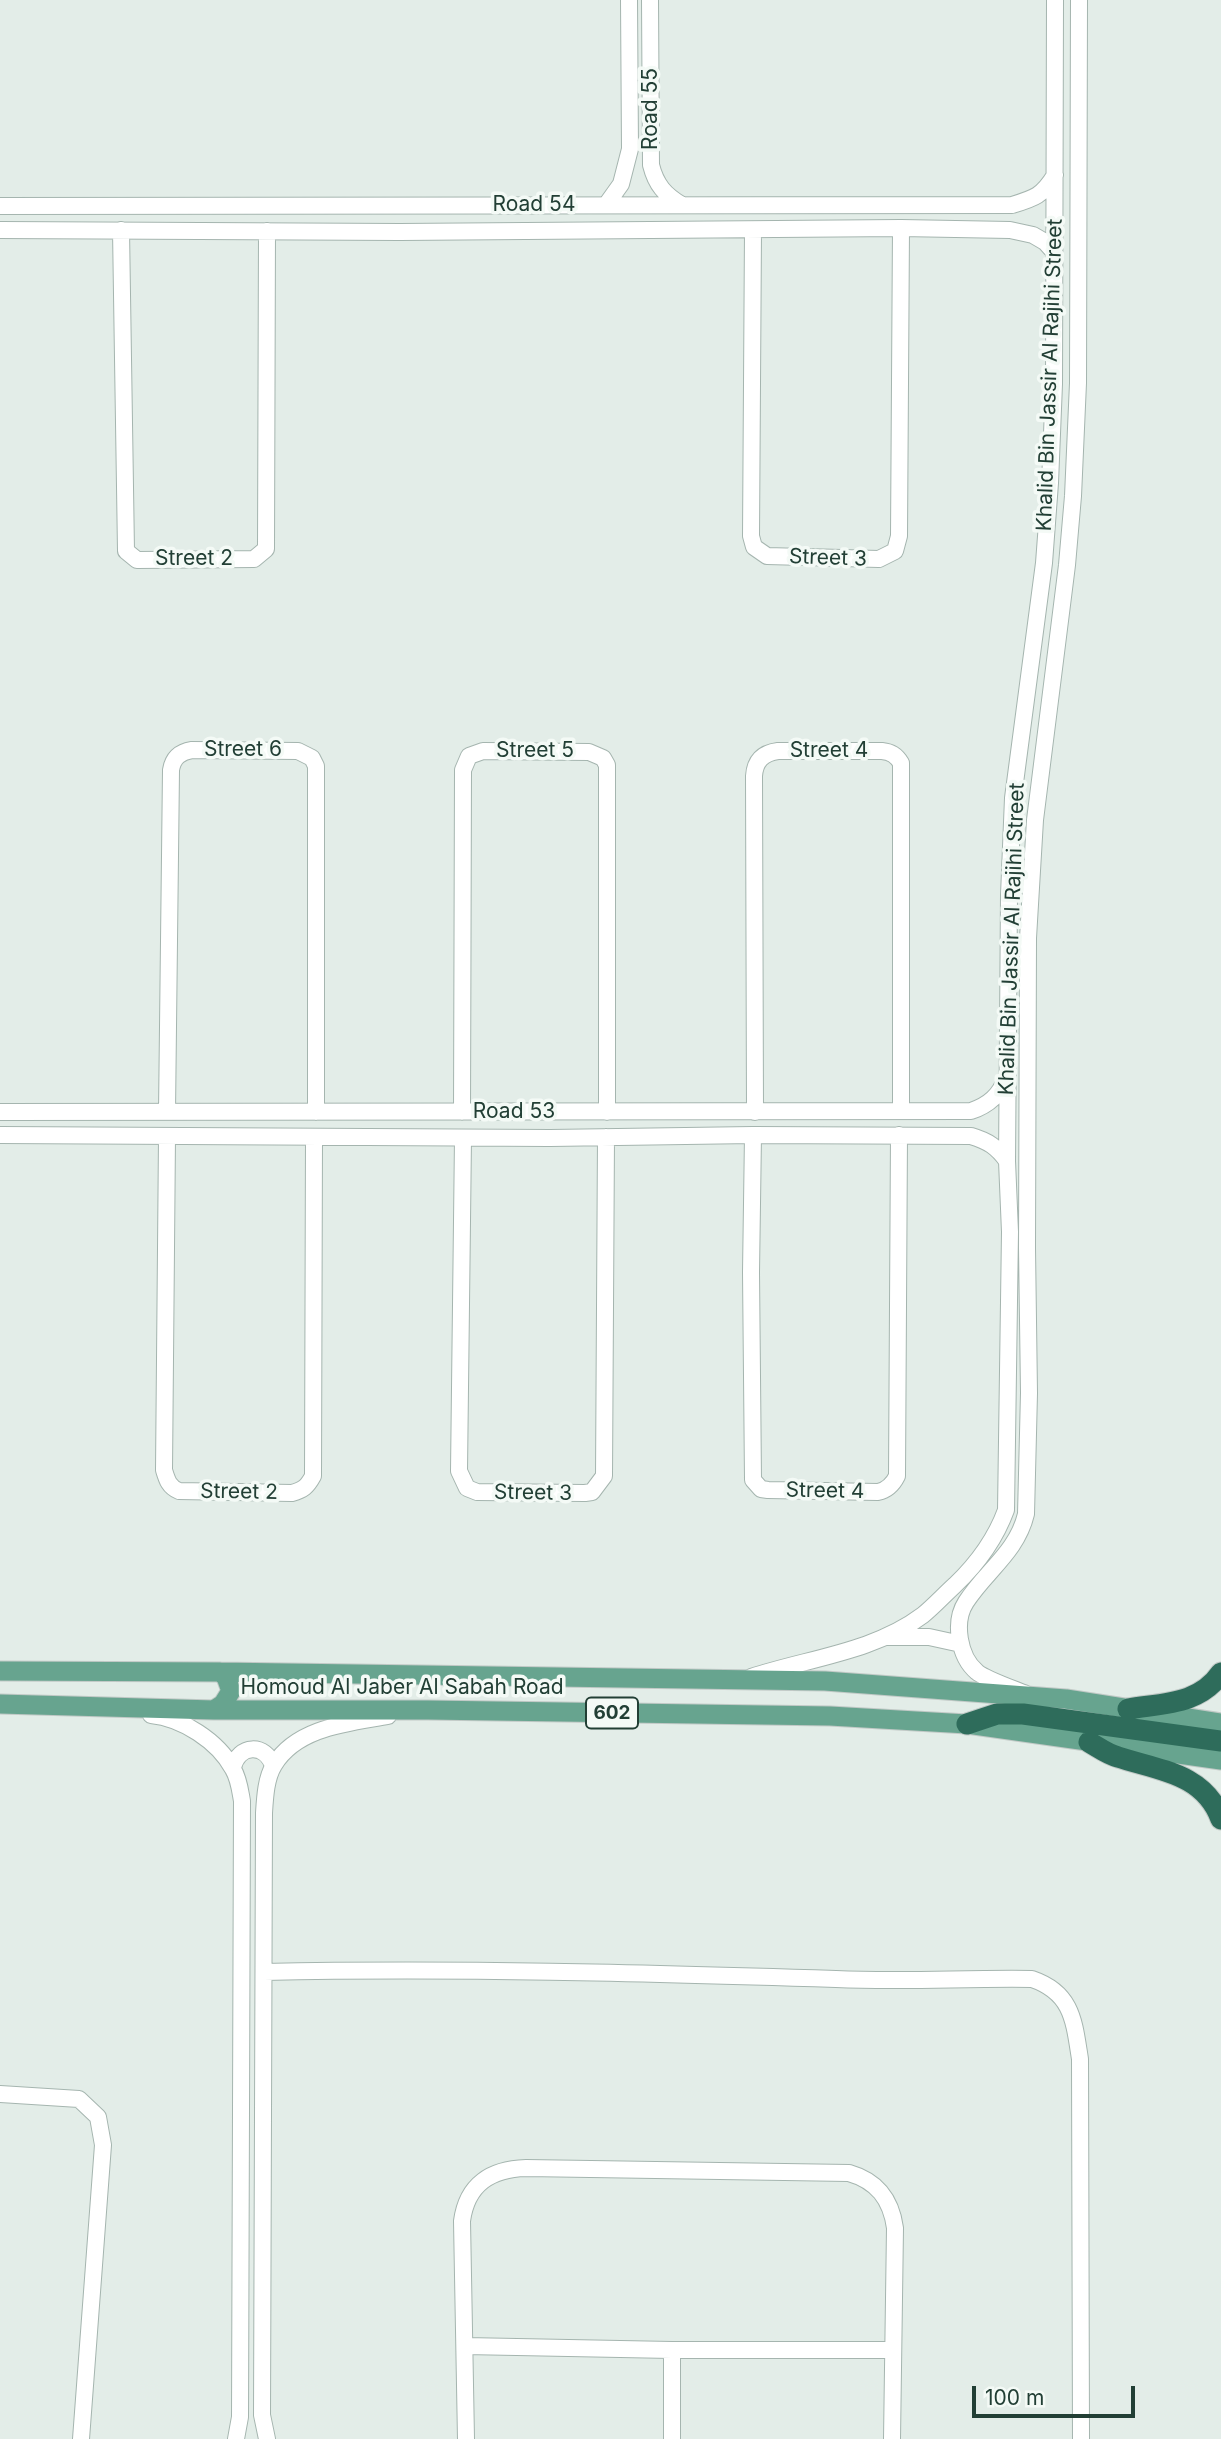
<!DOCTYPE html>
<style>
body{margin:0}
#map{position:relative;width:1221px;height:2439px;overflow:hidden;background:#e3ede8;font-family:Inter,sans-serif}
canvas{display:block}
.scale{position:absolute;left:972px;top:2386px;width:163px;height:32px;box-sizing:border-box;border:4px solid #223f35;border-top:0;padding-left:9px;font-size:21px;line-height:24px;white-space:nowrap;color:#223f35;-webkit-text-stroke:5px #f4faf6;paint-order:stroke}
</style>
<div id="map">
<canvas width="1221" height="2439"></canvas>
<div class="scale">100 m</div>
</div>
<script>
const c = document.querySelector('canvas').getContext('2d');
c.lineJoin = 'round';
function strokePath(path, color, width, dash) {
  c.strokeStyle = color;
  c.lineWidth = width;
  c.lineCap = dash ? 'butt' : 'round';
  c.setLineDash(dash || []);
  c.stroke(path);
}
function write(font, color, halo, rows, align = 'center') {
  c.font = font + ' Inter,sans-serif';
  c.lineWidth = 7;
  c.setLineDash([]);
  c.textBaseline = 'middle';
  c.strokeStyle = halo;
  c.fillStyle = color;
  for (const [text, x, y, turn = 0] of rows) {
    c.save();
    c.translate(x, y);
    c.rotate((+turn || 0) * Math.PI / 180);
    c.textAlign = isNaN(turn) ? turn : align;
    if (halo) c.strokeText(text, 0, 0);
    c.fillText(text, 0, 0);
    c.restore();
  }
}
const minor = new Path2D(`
 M650,0L651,165C656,185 665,195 682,205
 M606,205L621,184L630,149L629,0
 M0,206L1012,205C1035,198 1042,196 1055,175
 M0,230L400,232L901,228L1010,230L1033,235L1045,242L1054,252
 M121,230L126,551L137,560L254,559L266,549L267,231
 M753,231L751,536L754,547L767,556L879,559L895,551L899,536L901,228
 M0,1112L971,1111C989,1105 1000,1095 1006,1078
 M167,1112L171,770C173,758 180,752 192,750L298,751L312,758L316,766V1112
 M462,1112L463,770L469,756L483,751L589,752L603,758L607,765V1112
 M755,1112L754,776C755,761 763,753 778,751H882C891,752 896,755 901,763V1111
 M0,1135L550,1138L753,1135L971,1136C988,1141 997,1147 1007,1161
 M753,1135L751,1272L753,1480L761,1489L768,1490L878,1492C888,1490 893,1484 897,1476L899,1135
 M167,1137L164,1470C167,1480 169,1487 179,1491L292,1493C303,1490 307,1487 313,1476L314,1138
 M463,1138L459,1471L467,1488L477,1492L585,1493L592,1492L604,1476L606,1137
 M887,1637H929L961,1644
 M751,1677C809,1658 874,1652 923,1615C934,1606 944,1595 955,1585C978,1563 995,1540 1006,1510L1010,1232L1007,1161L1009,895L1013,798L1044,563L1050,483L1054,384L1055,0
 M1026,1694C1014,1689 985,1679 977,1672C959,1657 953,1622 966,1602C986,1571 1017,1552 1026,1514L1029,1393L1027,1248L1028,938L1035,820L1067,565L1073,496L1078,383L1079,0
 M151,1715C182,1718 218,1741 233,1769C239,1779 240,1790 242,1801L240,2417L236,2439
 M233,1768C238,1744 266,1743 273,1766
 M264,1972C455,1968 646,1973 836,1979C902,1982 967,1978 1032,1979C1073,1993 1074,2022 1080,2059L1081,2439
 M0,2094L79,2099L98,2117L103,2145L81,2439
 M465,2346L672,2350H893
 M672,2350V2439
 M267,2439L262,2415L264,1813C265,1797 266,1778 274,1765C297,1727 349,1723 388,1716
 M466,2439L462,2221C467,2184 491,2169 526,2168L849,2173C877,2181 891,2199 895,2228L892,2439`);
const major = new Path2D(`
 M0,1671L220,1672L825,1681L1066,1699L1221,1723
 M0,1704L214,1710H428L830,1716L967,1724L1221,1760
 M214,1710L223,1704L231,1691L226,1677L220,1672`);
const highway = new Path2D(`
 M1128,1709C1163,1703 1199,1705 1221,1673
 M967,1724L997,1714H1023L1221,1741
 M1089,1742C1098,1747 1107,1754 1118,1757C1158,1770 1204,1773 1221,1819`);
strokePath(minor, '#a5b5af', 18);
strokePath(major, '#c1c9c6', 21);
strokePath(highway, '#c1c9c6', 23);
strokePath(minor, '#fff', 16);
strokePath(major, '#67a48f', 19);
strokePath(highway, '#2e6c5b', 21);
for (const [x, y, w] of [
 [612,1713,52]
]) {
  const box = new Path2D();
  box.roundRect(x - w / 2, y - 15.5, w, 31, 5);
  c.fillStyle = '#f4faf6';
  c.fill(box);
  strokePath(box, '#223f35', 2);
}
write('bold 19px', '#223f35', null, [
 ["602",612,1713]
]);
write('21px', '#223f35', '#f4faf6', [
 ["Road 55",651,109,-90],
 ["Road 54",534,205],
 ["Khalid Bin Jassir Al Rajihi Street",1050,375,-88],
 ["Street 3",828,558,2],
 ["Street 2",194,559],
 ["Street 6",243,750],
 ["Street 5",535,751],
 ["Street 4",829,751],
 ["Khalid Bin Jassir Al Rajihi Street",1012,939,-88],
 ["Road 53",514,1112],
 ["Street 4",825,1491,1],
 ["Street 2",239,1492,1],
 ["Street 3",533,1493,1],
 ["Homoud Al Jaber Al Sabah Road",402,1688]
]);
</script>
